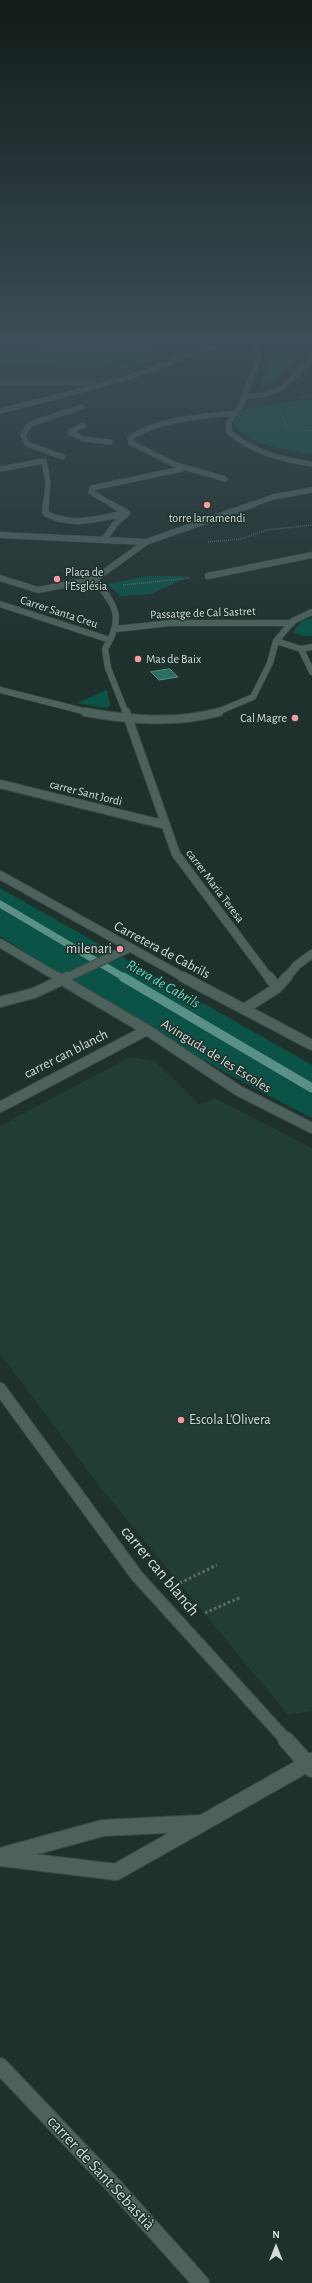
<!DOCTYPE html>
<meta charset="utf-8">
<style>
body{margin:0}
#map{position:relative;width:312px;height:2283px;overflow:hidden;background:#1f312d;font-family:"Alegreya Sans",sans-serif}
canvas{display:block}
.north{position:absolute;left:256px;top:2227px;width:40px;height:40px;-webkit-text-stroke:3px #1f312d;paint-order:stroke;rotate:0deg;font-size:11px;font-weight:700;line-height:16px;text-align:center;color:#d1dcd9}
.north::after{content:'';display:block;margin:auto;width:14px;height:18px;background:#d1dcd9;clip-path:polygon(50% 0,100% 100%,50% 72%,0 100%)}
</style>
<div id="map">
<canvas width="312" height="2283"></canvas>
<div class="north">N</div>
</div>
<script>
const c = document.querySelector('canvas').getContext('2d');
c.lineJoin = 'round';
function paint(path, color) {
  c.fillStyle = color;
  c.fill(path, 'evenodd');
}
function strokePath(path, color, width, dash) {
  c.strokeStyle = color;
  c.lineWidth = width;
  c.lineCap = dash ? 'butt' : 'round';
  c.setLineDash(dash || []);
  c.stroke(path);
}
function write(font, color, halo, rows, align = 'center') {
  c.font = font + ' "Alegreya Sans",sans-serif';
  c.lineWidth = 3;
  c.setLineDash([]);
  c.textBaseline = 'middle';
  c.strokeStyle = halo;
  c.fillStyle = color;
  for (const [text, x, y, turn = 0] of rows) {
    c.save();
    c.translate(x, y);
    c.rotate((+turn || 0) * Math.PI / 180);
    c.textAlign = isNaN(turn) ? turn : align;
    if (halo) c.strokeText(text, 0, 0);
    c.fillText(text, 0, 0);
    c.restore();
  }
}
paint(new Path2D(`
 M130,1057L155,1061L200,1105L215,1098L312,1148V1711L288,1715L100,1487L0,1354V1126Z`), '#223c36');
paint(new Path2D(`
 M0,340H209L93,367L0,364Z
 M279,340H312V347C292,360 280,381 258,390Z
 M154,355L167,357L116,372L104,370Z
 M312,399V454C290,450 246,445 234,424L235,416L248,408Z
 M147,576H189L151,594L120,596L108,584Z
 M312,618V636H303L293,632L302,621Z
 M107,690L110,705L107,708L77,703Z
 M0,888L312,1065V1118C204,1064 102,1001 0,936Z`), '#0b5347');
const water = new Path2D(`
 M170,669L178,677L159,680L151,672Z`);
paint(water, '#296f62');
strokePath(water, '#5b9086', 1);
strokePath(new Path2D(`
 M0,904L125,978`), '#5b9086', 7);
strokePath(new Path2D(`
 M123,977L312,1088`), '#5b9086', 9);
const service = new Path2D(`
 M244,397L268,394L281,389L312,360
 M83,425L70,432L83,439L110,442`);
const pedestrianFar2 = new Path2D(`
 M63,457L27,444L23,435L30,424L82,407`);
const pedestrianFar1 = new Path2D(`
 M116,629L170,623H292`);
const pedestrian = new Path2D(`
 M0,784L166,825`);
const minorFar5 = new Path2D(`
 M256,340L259,357L241,405L229,422V432C253,452 281,460 312,464
 M0,383H94
 M0,411C50,398 101,387 150,370C181,359 209,344 242,340
 M0,469L44,461L48,482L46,505
 M225,479L176,465L131,443L130,438C159,418 201,417 235,413
 M113,505L91,492L92,488L182,469
 M251,505L273,497L312,490`);
const minorFar4 = new Path2D(`
 M46,504L45,513C71,528 100,518 127,513
 M0,535L146,542
 M104,540L115,524L127,513L111,504
 M208,576L312,555
 M0,578L38,590L95,579L146,542L254,504
 M95,579C115,607 125,616 105,649L108,668L126,713
 M0,604L110,640
 M276,641L301,649L312,672
 M301,649L312,647
 M0,690L91,713
 M215,713L253,697L270,663L276,641L293,621L312,612`);
const minorFar3 = new Path2D(`
 M85,712C130,720 175,724 219,712
 M126,712L176,854L269,978
 M0,943L59,978
 M66,978L129,948
 M286,978L297,965L312,954`);
const minorFar2 = new Path2D(`
 M57,977L147,1030L239,1091L312,1128
 M269,977L277,988
 M0,1002L34,993L68,977
 M244,1009L277,988L287,977
 M0,1107L147,1030`);
const minorFar1 = new Path2D(`
 M0,1389L137,1576L287,1741`);
const minor = new Path2D(`
 M286,1740L312,1769
 M0,1856L103,1828L202,1823
 M0,1858L116,1872L312,1761
 M0,2066L115,2187L201,2283`);
const tertiaryFar1 = new Path2D(`
 M0,875L185,978`);
const tertiary = new Path2D(`
 M183,977L312,1045`);
strokePath(service, '#3c4c48', 6);
strokePath(pedestrianFar2, '#3c4c48', 6);
strokePath(pedestrianFar1, '#3c4c48', 7);
strokePath(pedestrian, '#3c4c48', 10);
strokePath(minorFar5, '#3c4c48', 6);
strokePath(minorFar4, '#3c4c48', 7);
strokePath(minorFar3, '#3c4c48', 10);
strokePath(minorFar2, '#3c4c48', 12);
strokePath(minorFar1, '#3c4c48', 14);
strokePath(minor, '#3c4c48', 18);
strokePath(tertiaryFar1, '#3c4c48', 10);
strokePath(tertiary, '#3c4c48', 12);
strokePath(new Path2D(`
 M52,353C68,344 106,351 114,342L102,340
 M0,356L40,352L71,359L103,361L101,366
 M90,358L128,349L154,346
 M101,360L125,356
 M301,397H312
 M280,410L286,427L312,431`), '#5e6d6a', 1, [1, 1]);
strokePath(new Path2D(`
 M208,542L240,539L267,530L312,525
 M123,585L190,578`), '#5e6d6a', 1.5, [1, 1]);
strokePath(new Path2D(`
 M180,1583L217,1565
 M205,1613L241,1597`), '#5e6d6a', 3, [2.5, 2.5]);
strokePath(service, '#4e625d', 5);
strokePath(pedestrianFar2, '#4e625d', 5);
strokePath(pedestrianFar1, '#4e625d', 6);
strokePath(pedestrian, '#4e625d', 8);
strokePath(minorFar5, '#4e625d', 5);
strokePath(minorFar4, '#4e625d', 6);
strokePath(minorFar3, '#4e625d', 8);
strokePath(minorFar2, '#4e625d', 10);
strokePath(minorFar1, '#4e625d', 12);
strokePath(minor, '#4e625d', 16);
strokePath(tertiaryFar1, '#4e625d', 8);
strokePath(tertiary, '#4e625d', 10);
const sky = c.createLinearGradient(0, 0, 0, 660);
sky.addColorStop(0, '#111b19');
sky.addColorStop(0.52, '#3c4e57');
sky.addColorStop(1, '#3c4e5700');
c.fillStyle = sky;
c.fillRect(0, 0, 312, 660);
for (const [x, y, r, color] of [
 [207,505,4,"#f49aa3"],
 [57,579,4,"#f49aa3"],
 [138,659,4,"#f49aa3"],
 [295,718,4,"#f49aa3"],
 [120,949,4,"#f49aa3"],
 [181,1420,4,"#f49aa3"]
]) {
  const dot = new Path2D();
  dot.arc(x, y, r, 0, 2 * Math.PI);
  c.fillStyle = color;
  c.fill(dot);
  strokePath(dot, '#1f312d', 1.5);
}
write('12px', '#d1dcd9', '#1f312d', [
 ["torre larramendi",207,518,"center"],
 ["Plaça de",65,572],
 ["l'Església",65,586],
 ["Mas de Baix",146,659],
 ["Cal Magre",287,718,"right"]
], 'left');
write('12px', '#d1dcd9', '#1f312d', [
 ["Carrer Santa Creu",59,612,18],
 ["Passatge de Cal Sastret",203,613,-2],
 ["carrer Sant Jordi",86,793,14],
 ["carrer Maria Teresa",215,886,53]
]);
write('14px', '#d1dcd9', '#1f312d', [
 ["milenari",112,949],
 ["Escola L'Olivera",189,1420,"left"]
], 'right');
write('14px', '#d1dcd9', '#1f312d', [
 ["Carretera de Cabrils",162,950,28],
 ["carrer can blanch",66,1054,-27],
 ["Avinguda de les Escoles",216,1056,32]
]);
write('italic 15px', '#59ddc4', '#1f312d', [
 ["Riera de Cabrils",163,984,30]
]);
write('17px', '#d1dcd9', '#1f312d', [
 ["carrer can blanch",160,1571,50],
 ["carrer de Sant Sebastià",101,2173,47]
]);
</script>
